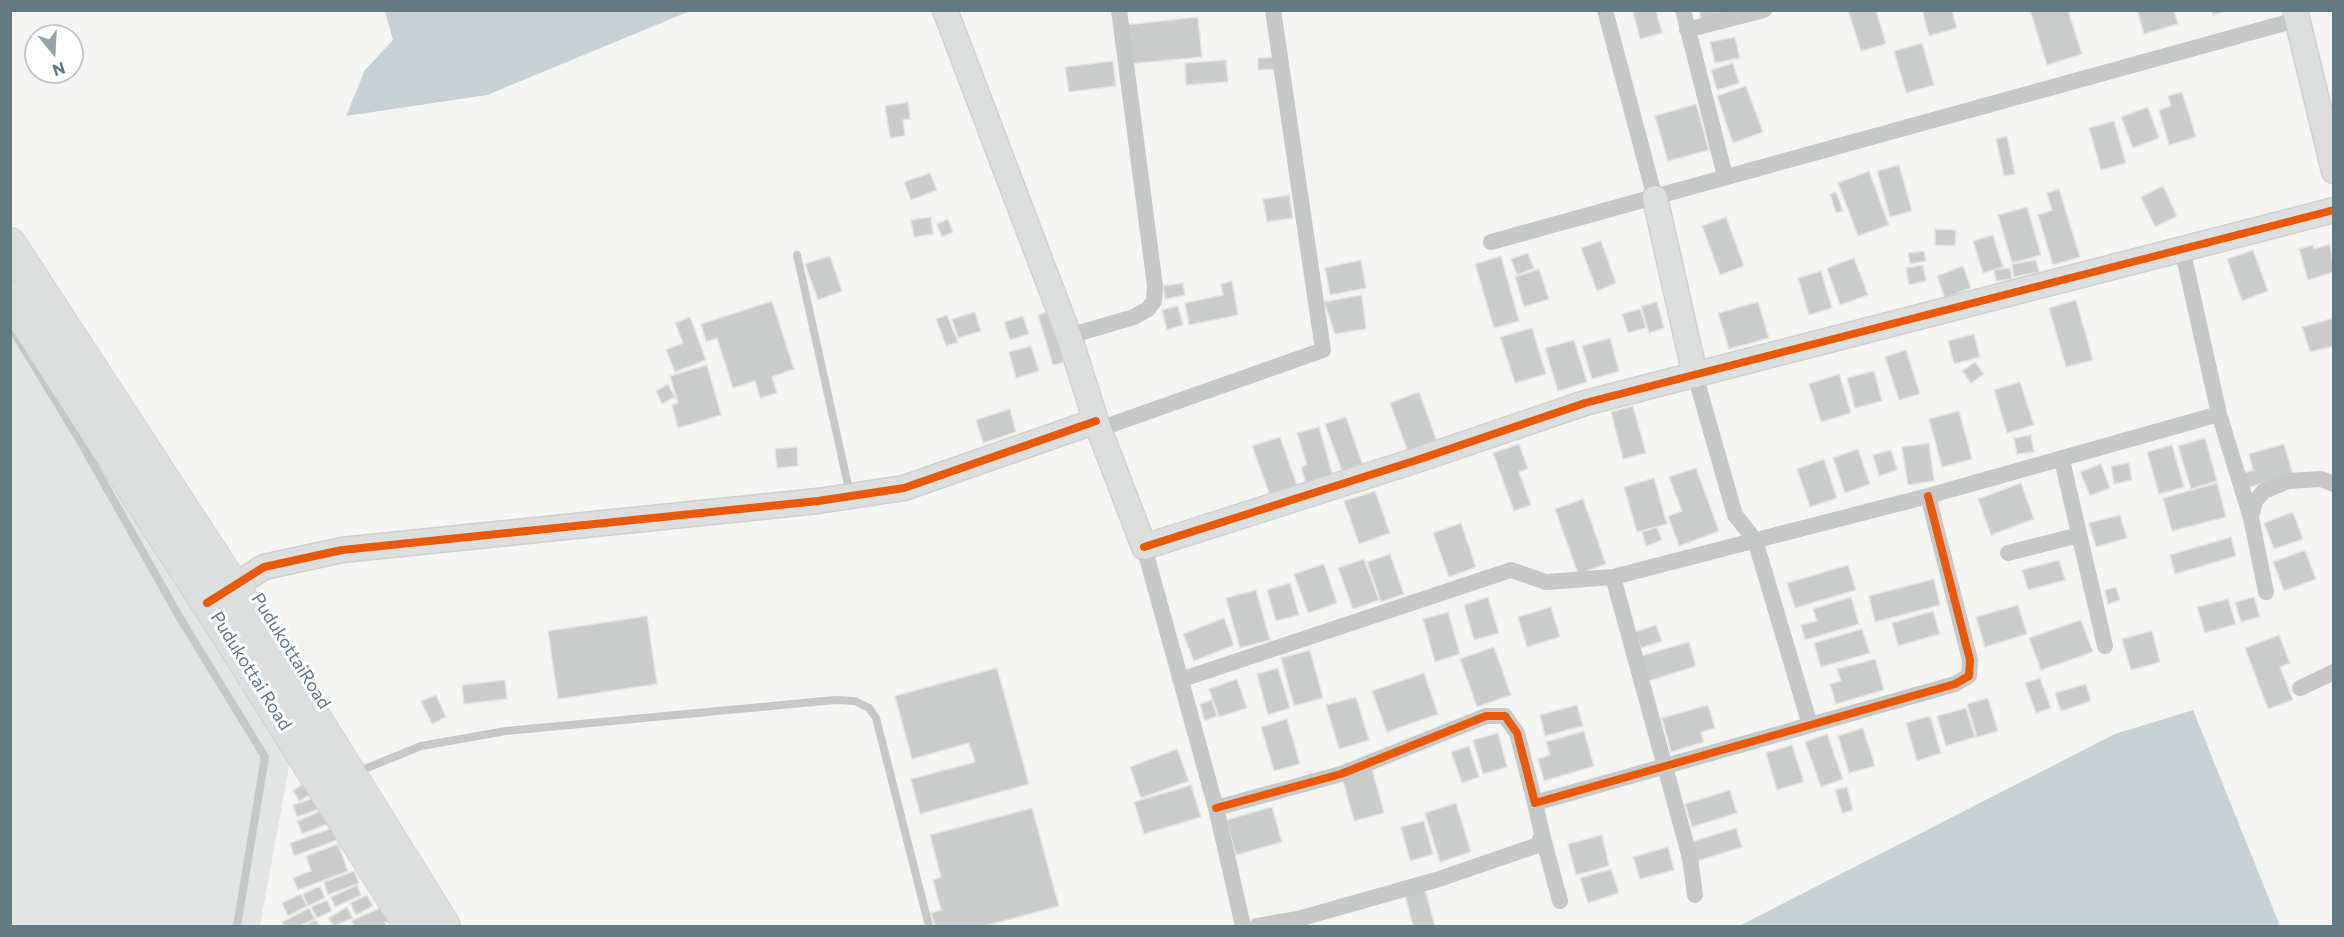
<!DOCTYPE html>
<html>
<head>
<meta charset="utf-8">
<style>
  body { margin:0 }
  #map { position:relative; width:2344px; height:937px; overflow:hidden; background:#f4f4f3; font-family:Commissioner,sans-serif }
  canvas { display:block }
  .frame { position:absolute; inset:0; border:12px solid #657982; pointer-events:none }
  .north { position:absolute; left:24px; top:24px; width:60px; height:60px; box-sizing:border-box; background:#fff; border:2px solid #c1c9cd; border-radius:50%; rotate:162deg; font-size:16px; font-weight:700; line-height:24px; text-align:center; color:#657982 }
  .north::after { content:''; display:block; margin:auto; width:21px; height:27px; background:#97a4aa; clip-path:polygon(50% 0,100% 100%,50% 72%,0 100%) }
</style>
</head>
<body>
<div id="map">
<canvas width="2344" height="937"></canvas>
<div class="frame"></div>
<div class="north">N</div>
</div>
<script>
const c = document.querySelector('canvas').getContext('2d');
c.lineJoin = 'round';
function fillPath(path, color) { c.fillStyle = color; c.fill(path, 'evenodd'); }
const shape = rows => new Path2D(rows.map(r => 'M' + r).join(''));
function strokePath(path, color, width, dash) { c.strokeStyle = color; c.lineWidth = width; c.lineCap = dash ? 'butt' : 'round'; c.setLineDash(dash || []); c.stroke(path); }
function label(font, color, halo, rows, align = 'center') {
  c.font = font + ' Commissioner,sans-serif'; c.lineWidth = 6; c.setLineDash([]); c.textBaseline = 'middle'; c.strokeStyle = halo; c.fillStyle = color; for (const [text, x, y, turn = 0] of rows) {
    c.save(); c.translate(x, y); c.rotate((+turn || 0) * Math.PI / 180); c.textAlign = isNaN(turn) ? turn : align; if (halo) c.strokeText(text, 0, 0); c.fillText(text, 0, 0); c.restore();
  }
}
fillPath(shape([
  [10,315,291,756,260,926,11,926]
]), '#e3e5e4');
fillPath(shape([
  [385,11,385,10,690,11,487,95,346,116,365,70,393,40],
  [2193,710,2280,926,1739,926,2115,734]
]), '#c6d2d3');
const building = shape([
  [1639,10,1656,10,1662,33,1640,39,1633,12,1639,10],
  [1699,10,1724,10,1724,13,1701,20,1699,10],
  [1848,10,1876,10,1886,44,1861,51,1848,10],
  [1922,10,1952,10,1957,28,1929,36,1922,10],
  [2030,10,2068,10,2082,54,2047,65,2030,10],
  [2137,10,2174,10,2178,24,2144,34,2137,10],
  [2211,10,2230,10,2213,15,2211,10],
  [1198,17,1202,57,1129,64,1125,25,1198,17],
  [1735,37,1740,58,1715,63,1710,42,1735,37],
  [1922,43,1934,85,1906,93,1894,51,1922,43],
  [1279,57,1280,69,1258,70,1258,58,1279,57],
  [1226,60,1228,82,1186,85,1185,63,1226,60],
  [1113,61,1116,86,1069,92,1065,67,1113,61],
  [1733,63,1739,83,1717,90,1711,70,1733,63],
  [1746,86,1763,132,1733,143,1717,96,1746,86],
  [2182,92,2196,137,2169,145,2159,110,2171,106,2168,96,2182,92],
  [908,102,910,119,903,120,905,136,890,138,885,106,908,102],
  [1696,104,1709,150,1668,161,1655,116,1696,104],
  [2148,107,2159,138,2133,148,2121,117,2148,107],
  [2114,121,2126,163,2101,170,2089,128,2114,121],
  [2007,136,2015,174,2004,176,1996,139,2007,136],
  [1899,165,1912,211,1890,217,1877,171,1899,165],
  [1869,171,1889,225,1858,236,1838,183,1869,171],
  [930,173,937,190,911,200,904,182,930,173],
  [2163,186,2177,216,2155,227,2141,197,2163,186],
  [2059,189,2080,257,2053,265,2038,215,2052,210,2047,193,2059,189],
  [1836,192,1843,211,1836,213,1830,194,1836,192],
  [1289,195,1293,218,1267,222,1263,199,1289,195],
  [2027,207,2041,255,2012,263,1998,215,2027,207],
  [931,217,933,234,914,237,911,220,931,217],
  [1726,217,1744,266,1720,275,1702,226,1726,217],
  [948,219,953,232,942,237,937,224,948,219],
  [1935,229,1956,230,1955,246,1935,245,1935,229],
  [1993,235,2003,267,1983,273,1973,241,1993,235],
  [1601,241,1616,283,1597,291,1581,248,1601,241],
  [2330,244,2334,272,2308,280,2299,249,2313,245,2314,249,2330,244],
  [2253,250,2268,291,2242,301,2227,259,2253,250],
  [1924,251,1926,261,1910,264,1908,253,1924,251],
  [1528,253,1534,268,1517,275,1511,259,1528,253],
  [830,256,842,291,818,300,805,264,830,256],
  [1501,256,1519,321,1494,328,1475,264,1501,256],
  [1854,258,1868,295,1840,305,1827,268,1854,258],
  [1361,260,1366,288,1330,295,1325,268,1361,260],
  [2036,260,2039,272,2014,277,2012,264,2036,260],
  [1923,265,1926,281,1909,285,1906,268,1923,265],
  [1963,266,1971,288,1945,298,1937,276,1963,266],
  [2010,268,2012,279,1996,281,1994,270,2010,268],
  [1539,269,1549,299,1524,307,1515,277,1539,269],
  [1821,271,1832,308,1809,315,1798,278,1821,271],
  [1232,281,1238,315,1189,325,1185,303,1223,295,1221,284,1232,281],
  [1183,283,1185,295,1165,299,1163,286,1183,283],
  [1362,295,1366,329,1335,334,1324,302,1362,295],
  [2076,300,2093,360,2066,367,2049,308,2076,300],
  [772,301,794,369,772,377,777,393,760,398,755,381,733,388,717,338,706,342,701,324,772,301],
  [1657,302,1664,328,1649,333,1641,306,1657,302],
  [1758,302,1769,338,1729,349,1718,313,1758,302],
  [1178,306,1183,325,1167,330,1162,310,1178,306],
  [1640,309,1646,328,1628,333,1622,314,1640,309],
  [1050,311,1066,362,1053,365,1038,315,1050,311],
  [975,312,981,331,958,338,952,319,975,312],
  [947,315,958,342,946,346,936,319,947,315],
  [1023,316,1029,334,1010,340,1004,322,1023,316],
  [690,317,706,360,675,372,666,350,683,343,675,323,690,317],
  [2334,318,2334,346,2310,352,2302,327,2334,318],
  [1532,328,1546,374,1515,383,1500,337,1532,328],
  [1974,334,1980,357,1954,364,1948,341,1974,334],
  [1610,338,1619,371,1592,379,1582,346,1610,338],
  [1574,340,1587,382,1558,391,1545,348,1574,340],
  [1031,346,1039,371,1016,378,1009,352,1031,346],
  [1906,350,1920,394,1899,400,1885,357,1906,350],
  [1975,362,1984,374,1971,383,1962,371,1975,362],
  [707,365,721,415,678,428,672,405,678,403,670,376,707,365],
  [1874,371,1882,401,1855,408,1847,378,1874,371],
  [1839,374,1851,413,1821,422,1809,384,1839,374],
  [2020,382,2034,425,2007,433,1994,390,2020,382],
  [668,384,675,397,662,404,656,391,668,384],
  [1419,392,1438,444,1409,455,1390,403,1419,392],
  [1633,406,1646,453,1623,459,1611,412,1633,406],
  [1010,409,1016,432,983,443,976,420,1010,409],
  [1959,411,1972,459,1942,467,1929,419,1959,411],
  [1346,417,1364,468,1344,476,1325,424,1346,417],
  [1319,427,1333,476,1306,484,1301,467,1307,465,1297,433,1319,427],
  [2031,435,2034,452,2017,454,2014,438,2031,435],
  [1280,437,1299,491,1272,501,1252,446,1280,437],
  [2205,438,2217,481,2191,489,2178,446,2205,438],
  [1929,443,1934,481,1908,485,1902,447,1929,443],
  [1519,444,1528,469,1519,472,1531,505,1514,511,1493,453,1519,444],
  [2284,444,2293,474,2247,488,2243,473,2253,470,2249,454,2284,444],
  [2172,445,2184,487,2159,494,2147,452,2172,445],
  [797,447,798,466,777,468,775,449,797,447],
  [1858,449,1870,484,1845,493,1833,458,1858,449],
  [1891,450,1897,470,1879,476,1873,455,1891,450],
  [1824,459,1837,498,1810,507,1797,469,1824,459],
  [2129,463,2132,480,2114,484,2111,466,2129,463],
  [2101,464,2110,488,2090,496,2080,472,2101,464],
  [1696,468,1719,531,1679,546,1668,516,1682,511,1669,477,1696,468],
  [1654,478,1667,524,1637,532,1624,487,1654,478],
  [2021,483,2034,519,1991,535,1978,499,2021,483],
  [2217,483,2226,517,2172,531,2163,498,2217,483],
  [1375,491,1390,533,1359,544,1344,501,1375,491],
  [1583,499,1606,564,1578,574,1555,509,1583,499],
  [2293,512,2303,539,2274,549,2264,523,2293,512],
  [2120,515,2127,538,2096,547,2089,523,2120,515],
  [1461,523,1476,567,1449,577,1433,533,1461,523],
  [1657,527,1662,540,1646,546,1642,532,1657,527],
  [2231,537,2236,556,2175,574,2170,555,2231,537],
  [2305,550,2316,579,2284,591,2273,562,2305,550],
  [1390,554,1404,594,1381,602,1367,562,1390,554],
  [1364,559,1379,600,1353,609,1338,568,1364,559],
  [2059,560,2065,580,2028,590,2022,570,2059,560],
  [1324,564,1337,603,1308,613,1294,574,1324,564],
  [1848,565,1856,590,1795,608,1787,583,1848,565],
  [1934,579,1940,605,1875,622,1869,596,1934,579],
  [1290,583,1299,615,1276,621,1267,590,1290,583],
  [2116,587,2120,600,2108,604,2105,590,2116,587],
  [1256,590,1270,640,1240,648,1226,598,1256,590],
  [1488,597,1499,633,1474,640,1464,605,1488,597],
  [1851,597,1859,624,1805,640,1801,625,1817,621,1813,609,1851,597],
  [2254,597,2260,617,2241,622,2235,602,2254,597],
  [2228,599,2236,624,2205,633,2197,607,2228,599],
  [2018,605,2027,634,1985,647,1976,617,2018,605],
  [1551,607,1560,637,1527,647,1518,617,1551,607],
  [1933,611,1940,634,1898,646,1892,623,1933,611],
  [1448,612,1460,654,1435,662,1423,619,1448,612],
  [647,616,657,684,558,699,548,631,647,616],
  [1224,618,1234,645,1194,661,1183,634,1224,618],
  [2081,620,2093,652,2041,670,2029,638,2081,620],
  [1656,625,1662,641,1641,648,1635,632,1656,625],
  [1862,629,1870,653,1821,667,1814,643,1862,629],
  [2152,631,2160,662,2131,670,2122,639,2152,631],
  [2279,635,2290,663,2280,667,2293,700,2268,709,2245,648,2279,635],
  [1689,642,1696,666,1649,681,1641,656,1689,642],
  [1494,647,1511,695,1477,707,1460,659,1494,647],
  [1310,650,1323,698,1294,706,1281,658,1310,650],
  [1875,659,1884,690,1836,704,1830,684,1841,681,1837,669,1875,659],
  [997,668,1029,784,920,814,911,779,975,762,969,743,912,759,895,696,997,668],
  [1278,668,1290,708,1268,715,1257,674,1278,668],
  [1424,673,1438,714,1387,732,1372,691,1424,673],
  [2040,678,2051,708,2036,713,2025,683,2040,678],
  [1237,679,1247,708,1219,717,1209,689,1237,679],
  [505,680,507,699,464,704,462,685,505,680],
  [2086,684,2091,701,2061,711,2055,693,2086,684],
  [436,695,446,717,432,724,421,701,436,695],
  [1356,697,1369,740,1339,749,1326,705,1356,697],
  [1988,698,1998,731,1977,737,1967,704,1988,698],
  [1212,700,1217,716,1205,721,1200,704,1212,700],
  [1577,705,1583,726,1545,736,1540,715,1577,705],
  [1708,705,1715,728,1701,732,1704,742,1671,752,1662,718,1708,705],
  [1966,708,1975,737,1946,746,1937,716,1966,708],
  [1930,716,1941,753,1917,761,1906,723,1930,716],
  [1287,719,1300,764,1274,771,1261,727,1287,719],
  [1863,728,1875,766,1849,773,1838,736,1863,728],
  [1584,731,1594,766,1544,781,1538,759,1550,755,1546,742,1584,731],
  [1498,733,1507,767,1483,774,1473,740,1498,733],
  [1827,734,1843,779,1821,787,1805,742,1827,734],
  [1792,745,1804,782,1777,790,1766,753,1792,745],
  [1469,746,1479,777,1462,783,1451,752,1469,746],
  [1177,749,1189,781,1141,798,1130,767,1177,749],
  [1372,769,1384,813,1354,821,1342,777,1372,769],
  [312,779,318,790,299,801,293,790,312,779],
  [1191,785,1201,817,1144,834,1134,802,1191,785],
  [1847,787,1853,810,1842,813,1835,790,1847,787],
  [1730,790,1737,813,1692,827,1685,804,1730,790],
  [320,796,324,807,297,817,293,805,320,796],
  [1456,803,1471,852,1440,862,1425,813,1456,803],
  [1272,807,1282,842,1236,855,1226,820,1272,807],
  [1032,808,1059,906,985,926,935,926,931,913,941,910,933,880,941,877,930,835,1032,808],
  [324,810,330,823,302,834,297,821,324,810],
  [1424,821,1433,854,1410,861,1401,827,1424,821],
  [341,825,345,837,294,856,290,843,341,825],
  [1736,828,1742,847,1694,862,1688,843,1736,828],
  [1602,835,1609,866,1576,875,1568,844,1602,835],
  [338,844,348,871,298,890,293,878,311,871,306,856,338,844],
  [1668,847,1674,870,1640,879,1633,857,1668,847],
  [1611,869,1619,893,1588,903,1580,878,1611,869],
  [354,871,359,883,328,895,324,882,354,871],
  [357,885,361,895,335,907,331,897,357,885],
  [320,886,325,898,308,906,303,894,320,886],
  [1424,886,1435,926,1413,926,1404,891,1424,886],
  [301,894,307,906,288,916,282,903,301,894],
  [367,895,373,906,356,915,350,903,367,895],
  [327,900,332,911,317,918,311,907,327,900],
  [347,907,353,918,334,926,328,918,347,907],
  [382,907,388,921,385,922,387,926,354,926,351,921,382,907],
  [309,908,315,919,300,926,284,926,282,922,309,908],
  [316,920,320,926,304,926,316,920]
]);
fillPath(building, '#cbcdcd');
strokePath(building, '#e4e4e2', 1.5);
const secondary = shape([
  [945,10,1069,336,1096,421,1144,547,1417,460,1585,403,2334,210],
  [2295,10,2334,171],
  [1655,198,1695,375],
  [220,595,264,567,342,550,818,501,904,488,1096,421]
]);
const highway = shape([
  [10,244,233,586,444,926],
  [10,297,228,635,410,926]
]);
strokePath(secondary, '#d0d1d1', 27);
strokePath(highway, '#d0d1d1', 34);
strokePath(shape([
  [797,255,850,494],
  [15,334,79,439,180,618,265,757,237,926],
  [357,772,421,746,506,731,835,700,855,701,869,708,876,718,929,926]
]), '#c7c9c8', 8);
strokePath(shape([
  [1605,10,1655,198],
  [1683,10,1724,172],
  [1687,30,1764,10],
  [1491,242,2296,20],
  [2182,248,2219,414,2251,518,2266,592],
  [1069,336,1134,317,1148,309,1154,301,1155,286,1119,10],
  [1695,375,1735,515,1755,540,1810,725],
  [1099,429,1323,350,1273,10],
  [2062,460,2105,646],
  [2251,517,2255,501,2264,491,2288,481,2321,479,2334,484],
  [1144,547,1216,808,1243,926],
  [2008,553,2079,535],
  [1180,680,1511,570,1546,582,1613,577],
  [2300,688,2334,672],
  [1216,808,1341,774,1486,716,1505,716,1517,733,1535,803,1955,684,1969,676,1970,660,1928,496],
  [1542,834,1560,901],
  [1695,895,1690,858,1613,577,1928,496,2219,414],
  [1257,926,1298,919,1436,880,1538,845,1542,834,1535,803]
]), '#c7c9c8', 16);
strokePath(secondary, '#dddede', 24);
strokePath(highway, '#dddede', 32);
strokePath(shape([
  [1144,547,1417,460,1585,403,2334,210],
  [207,603,264,567,342,550,818,501,904,488,1096,421],
  [1216,808,1341,774,1486,716,1505,716,1517,733,1535,803,1955,684,1969,676,1970,660,1928,496]
]), '#e8590c', 8);
label('18px', '#657982', '#fff', [
  ["PudukottaiRoad",291,651,58],
  ["Pudukottai Road",251,671,58]
]);
</script>
</body>
</html>
